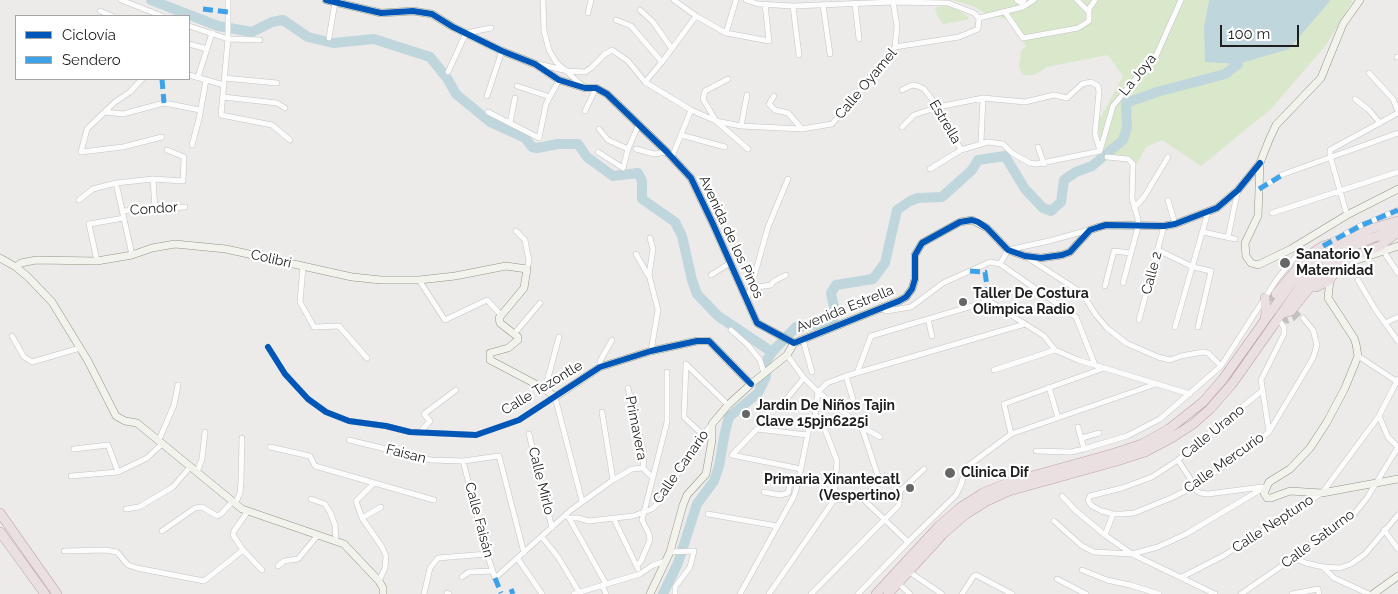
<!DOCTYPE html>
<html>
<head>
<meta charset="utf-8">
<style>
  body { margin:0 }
  #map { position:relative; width:1398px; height:594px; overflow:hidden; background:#edebe9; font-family:Raleway,sans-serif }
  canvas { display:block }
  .legend { position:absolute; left:15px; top:15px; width:175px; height:65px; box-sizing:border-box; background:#fff; border:1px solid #a5a5a5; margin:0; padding:6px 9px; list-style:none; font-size:15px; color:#1f1f1f }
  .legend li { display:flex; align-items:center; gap:10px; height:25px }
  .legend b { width:25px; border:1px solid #a5a5a5 }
  .scale { position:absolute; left:1220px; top:25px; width:79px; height:22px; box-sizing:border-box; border:2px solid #1f1f1f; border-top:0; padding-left:6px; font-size:15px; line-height:18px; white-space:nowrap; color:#1f1f1f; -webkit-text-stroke:4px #fff; paint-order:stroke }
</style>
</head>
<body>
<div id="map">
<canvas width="1398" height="594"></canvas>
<ul class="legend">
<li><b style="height:6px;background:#0057b8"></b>Ciclovía</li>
<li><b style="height:6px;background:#3da2ea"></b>Sendero</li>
</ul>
<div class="scale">100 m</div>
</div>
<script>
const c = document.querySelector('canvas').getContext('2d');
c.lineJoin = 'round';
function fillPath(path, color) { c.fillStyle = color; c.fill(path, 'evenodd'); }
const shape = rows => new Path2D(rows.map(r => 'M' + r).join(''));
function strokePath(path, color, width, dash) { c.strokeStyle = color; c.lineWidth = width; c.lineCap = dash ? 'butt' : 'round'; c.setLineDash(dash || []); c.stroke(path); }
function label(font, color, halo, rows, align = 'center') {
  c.font = font + ' Raleway,sans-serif'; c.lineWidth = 4.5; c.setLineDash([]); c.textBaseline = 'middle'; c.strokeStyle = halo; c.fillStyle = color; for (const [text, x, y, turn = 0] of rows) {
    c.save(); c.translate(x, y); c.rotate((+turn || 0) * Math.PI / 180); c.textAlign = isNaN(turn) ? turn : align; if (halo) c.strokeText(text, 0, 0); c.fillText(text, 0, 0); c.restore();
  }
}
fillPath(shape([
  [953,0,1209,0,1204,27,1289,49,1331,0,1353,0,1326,45,1271,109,1201,166,1162,140,1146,147,1136,165,1128,157,1111,159,1100,148,1098,122,1123,76,1108,55,1047,67,1034,75,1023,75,1019,67,1021,51,1026,46,1008,19,987,15,975,7],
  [943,5,959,10,969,18,967,20,943,24,937,15,935,8]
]), '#d9e7cb');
fillPath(shape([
  [1209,0,1331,0,1289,49,1238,64,1205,62,1204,27]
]), '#bfd6dd');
strokePath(shape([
  [151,0,218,26,252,32,272,22,283,20,308,37,333,43,374,39,430,57,447,78,456,94,490,122,525,138,532,147,537,148,558,144,578,144,587,157,613,176,638,173,642,181,642,199,675,222,682,236,692,280,697,294,718,316,772,352],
  [663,594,678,563,697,504,714,481,719,466,725,432,729,417,758,393,766,377,767,360,772,352,796,327,820,324,833,321,835,312,831,293,836,285,873,279,885,263,897,210,910,201,918,198,942,197,972,170,978,160,1005,156,1025,189,1043,208,1051,211,1061,202,1064,180,1076,172,1092,166,1123,140,1127,128,1126,103,1157,92,1225,74,1238,64]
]), '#bfd6dd', 10);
strokePath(shape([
  [1276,294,1271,303,1272,310,1277,315,1287,319,1292,317,1298,311]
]), '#c4c2c1', 9, [9, 4.5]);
const street = shape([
  [121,0,162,16],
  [228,0,228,39,221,115,272,125,290,140],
  [543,0,544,31,549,50,556,62,585,88],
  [674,0,696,16,726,33,769,41,765,4],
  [746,0,758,4,793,6,893,2,948,3,974,13,979,18],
  [1017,0,1022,3,1024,0],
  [1077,0,1089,12],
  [893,2,897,26,895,47],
  [855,4,859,39],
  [823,5,830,54],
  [793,6,799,55],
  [640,10,653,22,672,49],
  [100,11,112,16],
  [1005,12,1023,38,1078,28,1089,21,1089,9,1095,0],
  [588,13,591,0],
  [979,18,1023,7,1034,0],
  [616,20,631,26,662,62],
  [189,26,228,39,260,40],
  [726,33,736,0],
  [329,38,335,2],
  [189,44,207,49],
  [1397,57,1398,57],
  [538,64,568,71,585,72,591,68,605,54,612,50,628,61,645,82,691,110,716,121,741,126,802,129,832,124,895,47,959,37,978,29,979,18],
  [448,72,466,33,491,28],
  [1369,73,1393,99,1398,111],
  [189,75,224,85],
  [198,77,212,33],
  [224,78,277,83],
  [142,79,130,92,115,102,87,129,81,152,123,147,162,137],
  [728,79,705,91,703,99,716,121,748,149],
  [645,82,662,62,696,16],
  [517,86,550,97],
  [902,90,912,85,918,86,924,89,938,107,961,150],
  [487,96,502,51],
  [774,96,769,104,775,110,788,113,802,129],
  [223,97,277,103,285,108],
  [1355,99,1369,110,1380,123],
  [585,111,596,88],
  [105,112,123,114,164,103,200,110],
  [488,112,539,138,546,104,559,80],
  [510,123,515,98],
  [741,126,747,95],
  [902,127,914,115,938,107,983,98,1025,102,1054,95,1067,98,1082,84,1091,82,1098,86,1099,92,1095,134,1100,151],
  [599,129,608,140,628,149],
  [681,135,725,147],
  [981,142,983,98],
  [192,145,199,119,206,80],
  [1038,147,1044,164],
  [636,149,654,154,667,152],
  [1100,151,1113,106,1141,72,1156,56,1181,0],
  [598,152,623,168,628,149,639,124],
  [672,157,691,110],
  [1107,157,1128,159,1133,164,1132,198,1138,219,1138,227,1123,283],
  [930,169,961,150,988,142,1003,144,1012,153,1030,163,1037,164,1100,151],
  [153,179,155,209],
  [116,183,132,255],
  [1259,189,1284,174,1398,133],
  [79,200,93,189,116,183,153,179,183,181,184,157,167,150],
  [1168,200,1175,224],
  [1134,208,1144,197,1168,157],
  [123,211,185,207],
  [1272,213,1398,172],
  [1347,215,1330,156,1330,150,1398,113],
  [516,231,525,240,529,261,527,269],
  [1203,232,1235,239],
  [1228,237,1238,190],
  [650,238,653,249,649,275,658,310,651,351],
  [1332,241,1360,226,1398,210],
  [1158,250,1193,267,1211,271,1198,327],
  [636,254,648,275],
  [1386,255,1398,273],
  [1028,258,1082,293,1096,315,1107,328,1126,343,1158,357,1170,360,1181,356,1203,352,1208,353,1221,366],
  [97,261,89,224,124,218],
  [1000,264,1008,250,1049,241,1089,230],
  [303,267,300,302,314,327,339,326,367,358],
  [711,275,730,263],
  [419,280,445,320,487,300,501,315],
  [1358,280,1375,309,1398,341],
  [1105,286,1114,251,1130,253],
  [751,288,771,285,774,281,786,275],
  [746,300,751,288,768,227,788,179],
  [882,308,886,311,911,307,943,283,990,262,1000,264,1076,317,1095,365],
  [928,319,932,336],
  [1139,320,1164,226],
  [1385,323,1398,317],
  [1175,327,1208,212],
  [731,330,748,345,760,360,764,373],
  [514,334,540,303],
  [12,336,24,357,32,362,80,348],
  [803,340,812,372],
  [268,347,285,374,308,399,326,412,349,421,386,426,410,432,476,435,519,420,555,397,582,501],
  [787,355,804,378,818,392,862,427,880,437],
  [1358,356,1396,381],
  [686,364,684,417,703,435],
  [686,364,728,405],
  [600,367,600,361,612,340],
  [994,370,1055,350],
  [857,373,871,336,989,301,1044,336,1055,350,1078,360,1190,394],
  [846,376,854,403],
  [1049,387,1058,418],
  [628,388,644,453,643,468],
  [545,389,559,337],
  [1263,390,1190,449,1178,460,1152,477,1122,488,1090,496,1088,500,1089,502,1092,506,1102,511,1113,514,1122,514,1134,513,1171,498,1195,486,1240,455,1269,432,1313,358,1317,345,1313,330,1303,318],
  [783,403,804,378],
  [602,412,613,480],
  [815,416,818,392,827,383,846,376,1025,324],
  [815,416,821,419,837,461,834,500],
  [1078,427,1084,449],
  [862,428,880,482],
  [420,432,430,421,424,414,456,390],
  [1269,432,1261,380,1284,334,1284,327,1278,319],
  [529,434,552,528],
  [1011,434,1004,404,1104,368],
  [1082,438,1099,433],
  [159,440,174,405,178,385],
  [349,440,431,460,463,461,499,456,524,553],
  [270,447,310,456,315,466,434,500],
  [74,449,108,445,118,472],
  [1036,451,1071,452,1084,449,1127,436,1160,419,1221,366,1277,279,1297,255,1305,252,1312,252],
  [732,455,757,429,807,435],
  [732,455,801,469],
  [1178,460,1195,486],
  [463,461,487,554,495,578,571,510,613,480,632,469,643,468,653,478],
  [197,472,202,459,205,432],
  [71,476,118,472,147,458,163,443],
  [373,484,356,501,362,518,382,547,386,556,385,568,379,581],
  [1192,488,1200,493,1208,494,1262,487],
  [764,492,780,495,788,493,790,484,798,483],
  [1062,496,1075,510,1105,535,1132,554,1215,594],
  [862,498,908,542],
  [862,498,886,476],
  [311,499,325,504,330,512,335,525,336,541],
  [235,504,240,493,241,481,242,438],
  [126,509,139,507,173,487,190,467],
  [248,511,234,531,233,535,243,550,262,570],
  [708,514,777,526],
  [566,516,569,518,578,518,589,521,633,516,652,509,660,501,703,435,712,424],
  [362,518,381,507],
  [569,518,606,584],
  [614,519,638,569],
  [1054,521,1082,546,1094,552,1132,554,1158,547,1186,534,1265,487],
  [1384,530,1398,549],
  [162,531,195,508,202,507,217,516,221,514,232,502],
  [1105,535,1113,514],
  [542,537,558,557,579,592],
  [64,551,105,550,117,552,128,565,137,568,204,581,243,550],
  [670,552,694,551,690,567,675,587,675,594],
  [1293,558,1306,563,1323,567,1340,568,1351,564,1365,554,1398,515],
  [518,559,542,594],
  [278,566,284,561,298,559,318,535],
  [637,566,641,561,650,540,649,534,642,520,667,422,667,372],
  [1323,567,1334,578,1369,594],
  [1082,570,1107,580,1130,585,1159,594],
  [908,571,942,594],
  [462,577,469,572,493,571],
  [1182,577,1223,556,1322,493,1379,416,1398,379],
  [1057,579,1086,594],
  [898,583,910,594],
  [602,585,606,594],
  [447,593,449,594],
  [424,594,430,568,438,558,487,554],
  [574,594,640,574,653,565,666,561],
  [740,594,794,496,798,483,810,423,815,416],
  [769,594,834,500,862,498],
  [811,594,899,505,900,491,924,469],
  [858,594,908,542,956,495,961,485,965,471,968,466,1011,434,1156,384],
  [962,594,973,577,976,575,1012,594],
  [1241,594,1332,531,1354,514,1367,498,1398,447,1388,437,1379,416],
  [1292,594,1318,589,1319,594]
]);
const secondary = shape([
  [326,0,381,13,413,11,432,14,453,27,502,51,535,64,559,80,585,88,596,88,607,94,667,152,691,178,713,224,757,323,794,343],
  [1360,0,1343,24,1321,78,1276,125,1269,140,1260,163,1258,216,1245,243,1246,256,1251,263,1258,265,1291,249,1347,215,1398,189],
  [1398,246,1354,261,1338,270,1330,280,1328,298,1354,338,1356,344,1358,356,1345,388,1327,422,1310,448,1290,469,1269,482,1264,493,1267,498,1271,498,1290,491,1322,493,1398,479],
  [0,258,16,267,28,277,52,302,88,361,116,416,125,421,137,423,242,509,344,544,379,581,383,588,383,594],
  [16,267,21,263,36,260,97,261,132,255,152,248,175,244,226,249,352,277,381,280,419,280,455,276,506,266,527,269,524,288,499,318,500,323,518,337,518,340,508,348,490,353,490,360,545,389,555,397,600,367,651,351,697,341,709,341,751,384],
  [650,594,670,552,683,505,687,495,706,474,712,440,712,424,728,405,751,384,787,355,794,343,899,301,906,297,912,289,915,279,915,255,922,243,960,222,972,220,987,228,1008,250,1025,256,1041,258,1062,255,1070,252,1090,230,1099,227,1106,225,1164,226,1175,224,1217,208,1238,190,1260,163],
  [1373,594,1398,576]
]);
const highway = shape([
  [1316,287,1330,280],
  [1276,294,1303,262,1314,252,1323,246,1336,242],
  [1265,298,1266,313,1265,318],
  [1281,314,1291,311,1311,286,1330,269,1352,257,1380,246,1395,234],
  [0,513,57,594],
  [0,532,45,594],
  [876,594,939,526,961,507,983,493,1007,483,1115,453,1142,444,1169,429,1203,402,1223,379,1265,320,1289,287,1308,267,1331,249,1349,240,1370,229,1398,221],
  [888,594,944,533,966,514,987,501,1009,491,1117,461,1145,452,1173,437,1193,424,1210,409,1232,384,1296,293,1312,275,1336,257,1353,246,1372,238,1398,230]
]);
strokePath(street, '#c4c3c2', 6);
strokePath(secondary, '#939582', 8);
strokePath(highway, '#bfa2aa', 10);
strokePath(street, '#fcfcfc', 5);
strokePath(secondary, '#f2f3ec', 7);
strokePath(highway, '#eae0e1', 9);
strokePath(shape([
  [203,9,228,12],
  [162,79,164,103],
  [1259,189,1284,174],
  [1323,246,1360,226,1398,210],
  [970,271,985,272,989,301],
  [495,578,501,593],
  [511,589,513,594]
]), '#3da2ea', 5, [10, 5]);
strokePath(shape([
  [326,0,381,13,413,11,432,14,453,27,502,51,535,64,559,80,585,88,596,88,607,94,667,152,691,178,713,224,757,323,794,343,899,301,906,297,912,289,915,279,915,255,922,243,960,222,972,220,978,222,987,228,1008,250,1025,256,1041,258,1062,255,1070,252,1090,230,1099,227,1106,225,1164,226,1175,224,1217,208,1238,190,1260,163],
  [268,347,285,374,308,399,326,412,349,421,386,426,410,432,476,435,519,420,600,367,651,351,697,341,709,341,751,384]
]), '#0057b8', 6);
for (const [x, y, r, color] of [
  [1285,263,6,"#676666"],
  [963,302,5,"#676666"],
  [746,414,5,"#676666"],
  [950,473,6,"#676666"],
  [910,488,5,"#676666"]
]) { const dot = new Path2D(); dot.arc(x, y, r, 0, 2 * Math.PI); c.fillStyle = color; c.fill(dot); strokePath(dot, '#fff', 2); }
label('14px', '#1f1f1f', '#fff', [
  ["La Joya",1138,75,-51],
  ["Calle Oyamel",866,84,-50],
  ["Estrella",945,122,59],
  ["Condor",154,209,-4],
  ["Avenida de los Pinos",731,237,65],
  ["Colibri",271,259,13],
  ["Calle 2",1152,273,-75],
  ["Avenida Estrella",845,309,-22],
  ["Calle Tezontle",542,388,-31],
  ["Primavera",636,428,79],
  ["Calle Urano",1213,432,-39],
  ["Faisan",406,454,14],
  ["Calle Mercurio",1224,463,-35],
  ["Calle Canario",681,467,-55],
  ["Calle Mirlo",541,481,76],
  ["Calle Faisán",479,520,75],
  ["Calle Neptuno",1273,524,-33],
  ["Calle Saturno",1318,539,-37]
]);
label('bold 14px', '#1f1f1f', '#fff', [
  ["Sanatorio Y",1296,255],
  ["Maternidad",1296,271],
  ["Taller De Costura",973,294],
  ["Olimpica Radio",973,310],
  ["Jardin De Niños Tajin",756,406],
  ["Clave 15pjn6225i",756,422],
  ["Clinica Dif",961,473],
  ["Primaria Xinantecatl",900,480,"right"],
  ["(Vespertino)",900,496,"right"]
], 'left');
</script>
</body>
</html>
